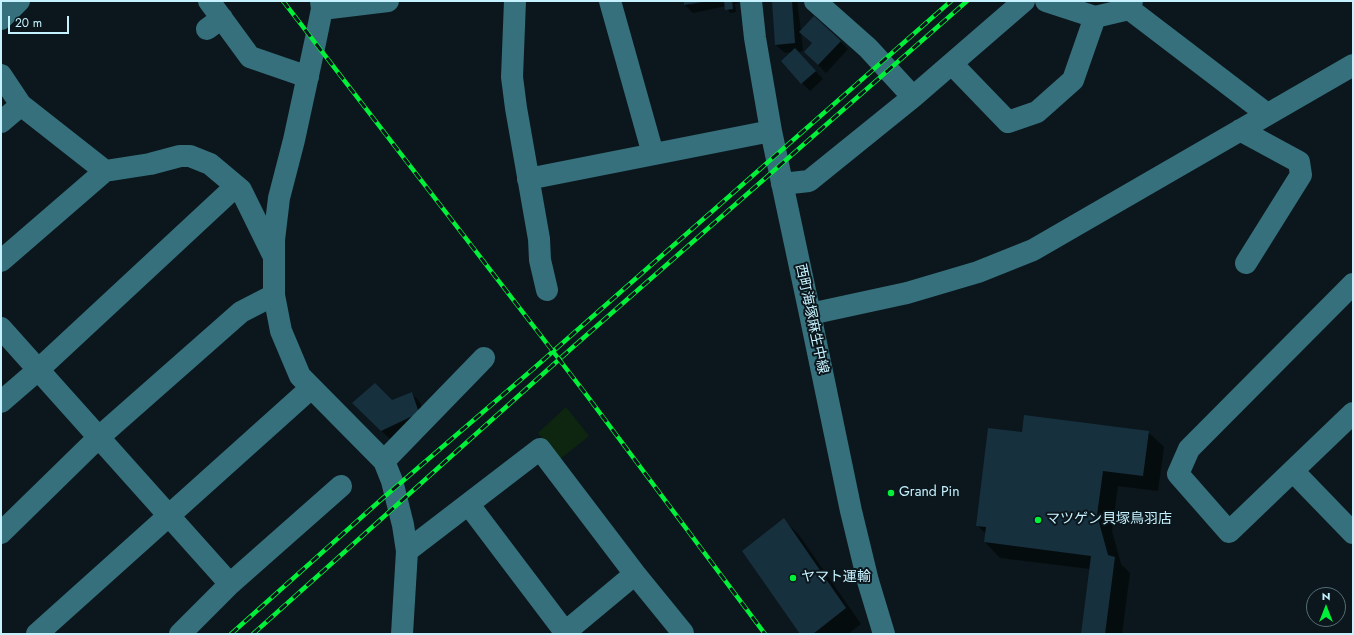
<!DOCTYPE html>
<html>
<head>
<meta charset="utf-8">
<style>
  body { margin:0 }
  #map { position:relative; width:1354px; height:635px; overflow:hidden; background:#0b171c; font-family:Jost,sans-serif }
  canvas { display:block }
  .frame { position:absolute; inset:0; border:2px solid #c6f1ff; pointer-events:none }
  .north { position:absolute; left:1306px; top:587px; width:40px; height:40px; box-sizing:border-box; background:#0b171c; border:1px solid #566e77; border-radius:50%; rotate:0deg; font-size:11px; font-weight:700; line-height:16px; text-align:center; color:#c6f1ff }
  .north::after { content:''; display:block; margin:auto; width:14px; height:18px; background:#00f139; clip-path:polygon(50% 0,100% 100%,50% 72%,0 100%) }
  .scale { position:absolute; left:8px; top:16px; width:61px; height:18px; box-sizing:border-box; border:2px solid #c6f1ff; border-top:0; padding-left:5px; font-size:12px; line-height:14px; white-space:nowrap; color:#c6f1ff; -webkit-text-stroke:3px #0b171c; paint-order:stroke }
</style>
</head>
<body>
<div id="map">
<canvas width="1354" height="635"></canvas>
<div class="frame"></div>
<div class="north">N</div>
<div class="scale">20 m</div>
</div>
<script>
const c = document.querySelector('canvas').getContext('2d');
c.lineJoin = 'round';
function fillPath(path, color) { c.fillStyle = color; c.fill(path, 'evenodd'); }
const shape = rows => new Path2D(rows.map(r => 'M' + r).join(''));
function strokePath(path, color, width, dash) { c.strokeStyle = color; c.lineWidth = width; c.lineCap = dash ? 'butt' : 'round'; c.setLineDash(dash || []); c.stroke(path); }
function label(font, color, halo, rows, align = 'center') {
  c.font = font + ' Jost,"Noto Sans JP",sans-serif'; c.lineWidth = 4; c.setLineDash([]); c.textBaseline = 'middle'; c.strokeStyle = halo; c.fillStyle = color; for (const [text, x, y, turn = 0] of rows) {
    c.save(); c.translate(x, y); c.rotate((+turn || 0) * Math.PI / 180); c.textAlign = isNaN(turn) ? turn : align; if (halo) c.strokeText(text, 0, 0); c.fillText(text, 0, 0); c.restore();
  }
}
fillPath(shape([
  [566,407,589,436,560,459,538,433]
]), '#0e2610');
fillPath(shape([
  [685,1,699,1,690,3,690,5,709,1,738,1,738,3,735,4,736,12,730,13,726,6,693,13,685,5],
  [773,1,797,1,801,31,840,41,848,49,826,73,813,60,813,44,801,32,803,51,798,52,823,79,810,91,802,83,793,52,785,53,776,45],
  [412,394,420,402,426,421,390,439,353,403,391,401],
  [1148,432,1164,447,1158,491,1118,486,1112,531,1121,564,1130,573,1122,634,1082,634,1090,569,1000,558,985,542,986,534,977,525,1022,433],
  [784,520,799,535,861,624,848,634,801,634]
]), '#0007');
fillPath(shape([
  [684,1,701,1,701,2,684,5],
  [724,1,732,1,733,9,725,10],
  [772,1,792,1,795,43,775,45],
  [814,16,841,41,818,65,804,52,812,43,799,32],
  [795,48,816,71,801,84,781,61],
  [375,383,392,400,412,392,419,413,381,431,352,403],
  [1024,415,1149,431,1143,476,1103,471,1097,515,1108,555,1115,557,1105,634,1081,634,1091,556,984,542,986,527,976,526,988,428,1022,432],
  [784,518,846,608,813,634,800,634,742,551]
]), '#17303e');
strokePath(shape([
  [209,1,250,57,308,77],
  [321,1,322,9,315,43,294,140,279,198,274,240,274,295,281,331,300,376,384,461,392,481,403,525,407,551,402,634],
  [515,1,512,77,516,108,539,239,540,260,547,290],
  [610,1,653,154],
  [751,1,755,38,771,131,810,314,851,511,868,581,884,634],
  [815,1,868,48,913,97],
  [1046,1,1095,17,1129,9],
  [1132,1,1128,8,1267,114],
  [322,9,388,1],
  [1,19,19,1],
  [207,29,222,18],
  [952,64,1008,122,1037,112,1073,80,1095,17],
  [1,75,21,105,105,171,150,164,180,156,190,156,210,164,241,190,272,253],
  [1,122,21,105],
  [1240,130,1299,162,1301,175,1246,263],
  [528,179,771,131],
  [782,184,809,181,913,97,1024,1],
  [1,261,105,171],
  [1353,284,1189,449,1178,474,1229,532,1353,413],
  [810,314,907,293,978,272,1033,250,1353,65],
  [1,328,230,584],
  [1,402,38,370,236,186],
  [384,461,484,358],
  [1293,471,1353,533],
  [469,505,565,632],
  [1,533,98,438,241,312,274,295],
  [407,551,540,449,635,574,683,633],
  [37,634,311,388],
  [180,634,230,584,341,486],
  [563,634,635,574]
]), '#35707c', 22);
const rail = shape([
  [283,1,585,393,765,634],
  [231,634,383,498,533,369,951,1],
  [253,634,573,347,967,1]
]);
strokePath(rail, '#00f139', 4.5);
strokePath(rail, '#0b171c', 3, [9]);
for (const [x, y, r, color] of [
  [891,493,4,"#00f139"],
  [1038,520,4,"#00f139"],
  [793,578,4,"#00f139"]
]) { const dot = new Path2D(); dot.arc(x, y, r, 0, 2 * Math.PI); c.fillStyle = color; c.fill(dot); strokePath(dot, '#0b171c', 1.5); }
label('14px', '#c6f1ff', '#0b171c', [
  ["西町海塚麻生中線",811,319,78]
]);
label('14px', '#c6f1ff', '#0b171c', [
  ["Grand Pin",899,493],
  ["マツゲン貝塚鳥羽店",1046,520],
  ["ヤマト運輸",801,578]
], 'left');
</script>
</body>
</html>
